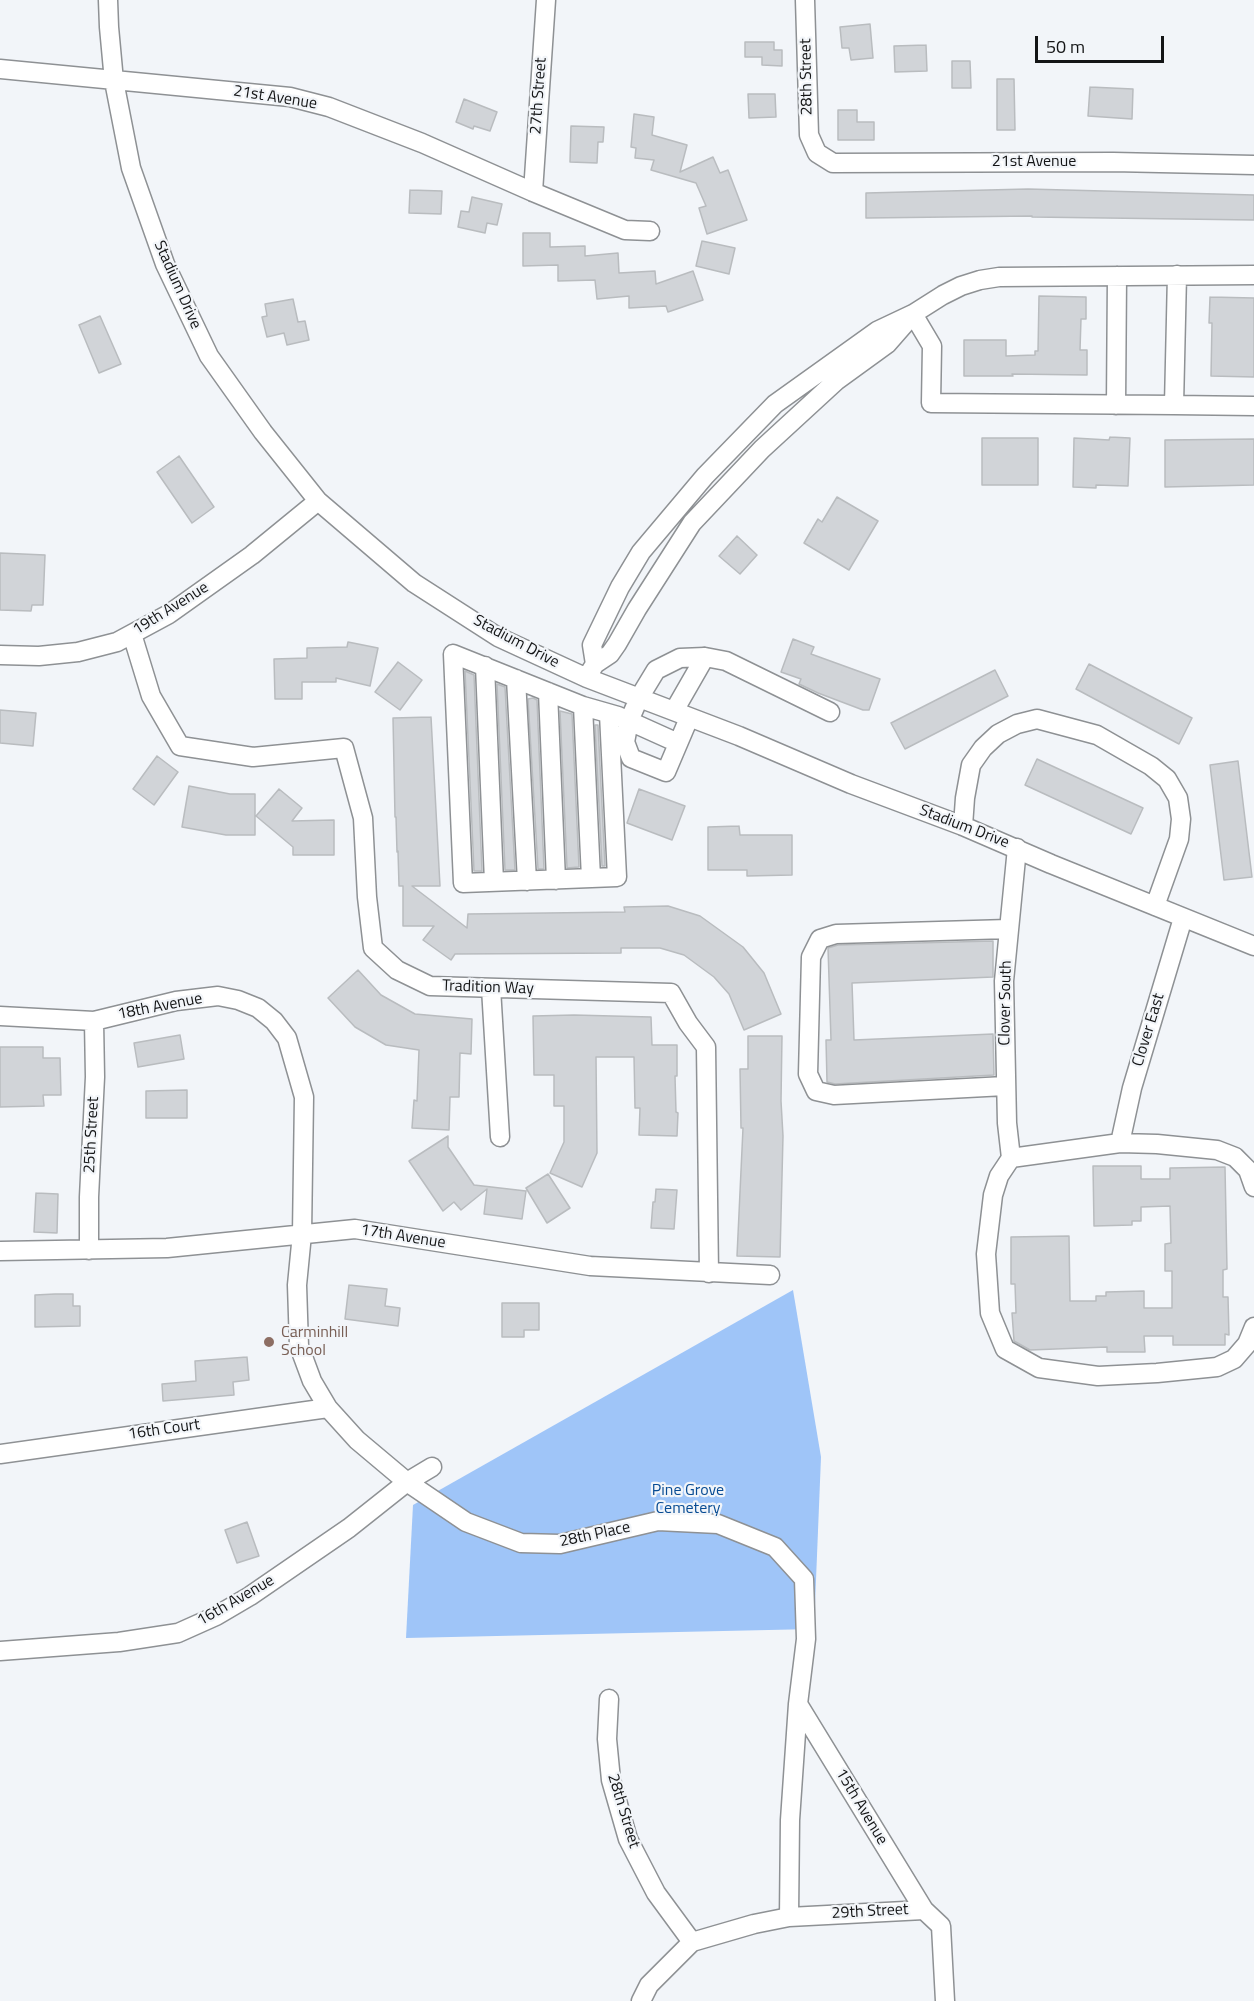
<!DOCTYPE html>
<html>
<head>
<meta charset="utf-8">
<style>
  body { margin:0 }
  #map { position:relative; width:1254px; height:2001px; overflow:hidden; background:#f2f5f9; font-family:"Titillium Web",sans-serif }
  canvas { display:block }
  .scale { position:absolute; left:1035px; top:36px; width:129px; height:27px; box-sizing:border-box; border:3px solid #141516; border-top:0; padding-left:8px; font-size:18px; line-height:21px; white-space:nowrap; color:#141516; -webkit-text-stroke:4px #f2f5f9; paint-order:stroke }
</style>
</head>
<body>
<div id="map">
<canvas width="1254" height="2001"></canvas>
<div class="scale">50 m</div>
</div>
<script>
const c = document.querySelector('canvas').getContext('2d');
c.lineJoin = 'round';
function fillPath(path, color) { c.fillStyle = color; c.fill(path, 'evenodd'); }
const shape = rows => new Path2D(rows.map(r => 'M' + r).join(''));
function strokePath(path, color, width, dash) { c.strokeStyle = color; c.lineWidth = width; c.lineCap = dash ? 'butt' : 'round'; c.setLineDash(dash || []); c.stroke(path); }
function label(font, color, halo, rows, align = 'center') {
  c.font = font + ' "Titillium Web",sans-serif'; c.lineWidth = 4.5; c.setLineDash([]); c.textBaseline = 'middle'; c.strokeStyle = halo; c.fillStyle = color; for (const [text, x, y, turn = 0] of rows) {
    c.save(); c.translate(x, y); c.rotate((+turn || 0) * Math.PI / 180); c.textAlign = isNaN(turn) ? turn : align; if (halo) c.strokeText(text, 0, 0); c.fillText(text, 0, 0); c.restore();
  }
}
fillPath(shape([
  [793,1290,821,1457,814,1629,406,1638,413,1505]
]), '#9fc5f8');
const building = shape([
  [870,24,873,58,851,60,849,48,842,48,840,27,870,24],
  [745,42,774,42,774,50,782,50,782,66,762,65,762,57,745,57,745,42],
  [926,45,927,71,895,72,894,46,926,45],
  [952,61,970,61,971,88,952,88,952,61],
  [997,79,1014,79,1015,130,997,130,997,79],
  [1090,87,1133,89,1132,119,1088,116,1090,87],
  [748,94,775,94,776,117,749,118,748,94],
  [464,99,497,112,490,131,474,126,473,129,456,122,464,99],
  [838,110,857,110,857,122,874,122,874,140,838,140,838,110],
  [634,114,654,117,652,135,687,145,680,172,713,157,720,173,728,170,747,220,707,234,699,208,706,206,696,183,651,170,654,160,635,158,636,148,631,147,634,114],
  [571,126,604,127,603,142,598,142,597,163,570,162,571,126],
  [1028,189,1254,195,1254,220,1032,217,1032,216,866,218,866,193,1028,189],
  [410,190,442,191,441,214,409,213,410,190],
  [472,197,502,204,497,225,487,223,485,233,458,227,461,211,469,212,472,197],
  [523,233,550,233,550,247,585,246,585,256,618,253,619,273,655,271,656,284,693,271,703,300,668,312,666,306,629,308,629,296,597,299,595,280,558,281,558,265,523,266,523,233],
  [702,241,735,248,729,274,696,266,702,241],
  [1039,296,1086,297,1086,319,1081,319,1080,350,1087,350,1087,375,1012,374,1013,376,964,376,964,340,1006,340,1006,356,1035,355,1035,351,1038,351,1039,296],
  [1210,297,1254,298,1254,377,1211,376,1212,323,1209,323,1210,297],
  [293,299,298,322,305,321,309,340,287,345,284,333,267,337,262,317,267,316,265,304,293,299],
  [100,316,121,364,99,373,79,325,100,316],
  [1110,437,1130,438,1128,486,1096,485,1096,488,1073,487,1074,438,1109,440,1110,437],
  [982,438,1038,438,1038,485,982,485,982,438],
  [1254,439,1254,485,1165,487,1165,440,1254,439],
  [179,456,214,507,192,523,157,472,179,456],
  [837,497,878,521,849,570,804,543,818,519,822,522,837,497],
  [737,536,757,555,740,574,719,556,737,536],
  [0,553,45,555,43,605,32,605,31,611,0,610,0,553],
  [793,639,814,647,811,654,880,679,869,710,863,710,818,693,799,684,801,679,781,672,793,639],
  [348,642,378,648,370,686,336,678,336,682,302,682,302,699,275,699,274,659,307,658,307,648,347,647,348,642],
  [398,662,422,680,400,710,375,692,398,662],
  [1089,664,1192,718,1179,744,1076,689,1089,664],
  [995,670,1008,696,905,749,891,723,995,670],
  [465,671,474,675,482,871,474,871,465,671],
  [497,684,505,687,515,870,505,870,497,684],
  [533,698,537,700,544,869,538,869,528,699,533,698],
  [0,710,36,713,33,746,0,743,0,710],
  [560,711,572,714,579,867,567,868,560,711],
  [431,717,440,886,412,886,467,928,468,914,625,912,624,907,668,906,700,916,743,947,764,973,781,1014,744,1030,729,994,714,977,684,955,660,948,621,948,621,953,455,954,451,960,423,940,434,926,403,926,403,886,399,886,398,851,397,852,396,817,395,817,393,718,431,717],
  [595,725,598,725,605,866,602,866,595,725],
  [157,756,178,772,154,805,133,789,157,756],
  [1037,759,1143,808,1131,834,1025,785,1037,759],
  [1238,761,1252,877,1224,880,1210,765,1238,761],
  [189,786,230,794,255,794,255,835,226,835,182,827,189,786],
  [279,789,302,808,292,821,334,820,334,855,293,855,293,847,256,816,279,789],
  [639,789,685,806,672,840,627,823,639,789],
  [739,826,740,835,792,835,792,875,747,876,747,870,708,870,708,827,739,826],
  [993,941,993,977,852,983,854,1040,993,1034,994,1075,835,1084,827,1082,826,1040,831,1040,828,948,838,945,993,941],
  [358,970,381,995,415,1014,472,1019,471,1054,460,1053,459,1097,450,1097,449,1130,412,1128,414,1100,417,1101,419,1050,386,1045,355,1027,328,998,358,970],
  [574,1015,651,1017,652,1045,677,1045,677,1076,675,1076,676,1112,678,1113,677,1136,639,1135,640,1108,635,1108,634,1057,596,1057,597,1153,582,1187,550,1173,564,1142,564,1106,554,1106,554,1075,534,1075,533,1016,574,1015],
  [180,1035,184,1059,138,1067,134,1043,180,1035],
  [748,1036,782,1036,781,1101,783,1136,780,1257,737,1256,743,1128,741,1128,740,1069,748,1069,748,1036],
  [0,1047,43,1047,43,1058,60,1058,61,1095,43,1095,44,1106,0,1107,0,1047],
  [187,1090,187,1118,146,1118,146,1091,187,1090],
  [448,1136,448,1147,474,1185,526,1191,522,1219,484,1214,487,1189,461,1210,454,1202,443,1211,409,1161,448,1136],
  [1093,1166,1141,1166,1141,1179,1170,1179,1170,1168,1225,1167,1227,1269,1223,1270,1223,1297,1228,1297,1229,1335,1225,1334,1225,1345,1173,1345,1173,1336,1144,1336,1145,1352,1107,1352,1107,1347,1030,1350,1014,1341,1012,1313,1016,1313,1015,1284,1011,1284,1011,1237,1069,1236,1070,1301,1096,1301,1096,1296,1106,1296,1106,1292,1144,1291,1144,1308,1172,1308,1172,1271,1165,1271,1165,1244,1171,1243,1170,1206,1141,1207,1141,1221,1132,1221,1132,1225,1094,1226,1093,1166],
  [548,1174,570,1208,547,1223,526,1188,548,1174],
  [656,1189,677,1190,674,1229,651,1228,653,1202,655,1202,656,1189],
  [36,1193,58,1194,57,1233,34,1232,36,1193],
  [349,1285,387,1289,385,1306,400,1308,398,1326,345,1319,349,1285],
  [55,1294,73,1294,73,1306,80,1306,80,1326,35,1327,35,1295,55,1294],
  [502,1303,539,1303,539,1330,524,1330,524,1337,502,1337,502,1303],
  [247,1357,249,1380,233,1382,234,1395,163,1401,162,1384,196,1381,195,1361,247,1357],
  [247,1522,259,1556,237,1563,225,1530,247,1522]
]);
fillPath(building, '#d1d4d8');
strokePath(building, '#b9bcbf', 1.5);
const minor = shape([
  [108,0,109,27,114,81,131,168,165,264,209,356,263,432,318,501,414,583,498,637,587,678,739,736,851,784,963,826,1051,864,1254,946],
  [805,0,809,135,817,153,833,163,1113,162,1254,165],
  [0,69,290,97,329,107,422,143,533,192,625,230,650,231],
  [533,192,546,0],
  [913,314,932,346,931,403,1174,405,1177,275],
  [1116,405,1117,276],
  [1174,405,1254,406],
  [132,634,151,696,180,746,253,757,344,748,363,818,367,897,373,948,397,970,430,986,671,993,688,1023,706,1047,709,1273],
  [0,655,39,656,78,652,117,642,169,614,252,555,318,501],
  [595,664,592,645,620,587,641,552,705,476,775,404,877,331,913,314,943,295,961,286,980,280,999,277,1254,275],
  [485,666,494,882],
  [590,672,595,664,610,654,617,644,637,609,692,523,762,449,836,381,887,344,908,320],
  [516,679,527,881],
  [548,692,556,880],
  [583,706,591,878],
  [674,711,705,657,726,661,830,712],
  [609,714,617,877,463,883,453,654,583,706,618,716,678,743],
  [689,718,666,772,631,758,625,742,629,721,639,698,656,670,680,658,705,657],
  [963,826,965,798,971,765,983,748,998,734,1017,724,1037,719,1097,735,1151,766,1167,779,1178,798,1181,819,1179,839,1155,906],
  [491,988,500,1137],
  [0,1016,94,1021,176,1001,218,996,238,1000,258,1008,274,1021,287,1038,304,1097,302,1234,297,1285,299,1346,312,1381,328,1408,357,1440,407,1482,466,1522,521,1543,560,1544,658,1521,718,1524,775,1547,804,1579,806,1639,798,1704,790,1820,789,1917],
  [1005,1086,834,1095,816,1091,808,1074,811,957,820,939,836,934,1008,929],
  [1120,1143,1132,1088,1183,918],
  [1011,1158,1007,1123,1004,981,1017,848],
  [1254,1187,1248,1170,1235,1157,1217,1150,1157,1144,1120,1143,1011,1158,999,1176,993,1195,986,1254,990,1313,1005,1349,1039,1368,1098,1376,1157,1373,1217,1367,1234,1359,1247,1344,1254,1327],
  [89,1250,89,1197,95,1077,94,1021],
  [0,1251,167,1248,355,1229,590,1266,770,1275],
  [0,1454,328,1408],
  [0,1651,119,1642,178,1633,216,1616,250,1596,349,1528,407,1482,432,1467],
  [609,1699,607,1739,611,1780,628,1839,656,1893,692,1942],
  [798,1704,924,1910],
  [641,2001,649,1985,692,1942,754,1924,789,1917,924,1910,941,1926,945,2001]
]);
strokePath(minor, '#8e9194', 21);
strokePath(minor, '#fff', 18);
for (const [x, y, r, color] of [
  [269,1342,6,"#8d6e63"]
]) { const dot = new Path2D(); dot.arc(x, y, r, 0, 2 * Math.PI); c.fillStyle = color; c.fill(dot); strokePath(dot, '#f2f5f9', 2); }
label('16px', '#141516', '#f2f5f9', [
  ["28th Street",807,77,-91],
  ["27th Street",539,96,-86],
  ["21st Avenue",275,98,9],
  ["21st Avenue",1034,162],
  ["Stadium Drive",177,285,66],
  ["19th Avenue",171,609,-32],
  ["Stadium Drive",516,642,28],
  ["Stadium Drive",964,827,21],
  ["Tradition Way",488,988,2],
  ["Clover South",1006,1003,-89],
  ["18th Avenue",160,1007,-11],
  ["Clover East",1149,1030,-73],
  ["25th Street",92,1135,-87],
  ["17th Avenue",403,1237,9],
  ["16th Court",164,1430,-8],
  ["28th Place",595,1535,-12],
  ["16th Avenue",236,1601,-30],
  ["15th Avenue",861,1807,59],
  ["28th Street",623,1811,73],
  ["29th Street",870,1912,-3]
]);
label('16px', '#785e54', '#f2f5f9', [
  ["Carminhill",281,1333],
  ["School",281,1351]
], 'left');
label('16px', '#074b93', '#f2f5f9', [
  ["Pine Grove",688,1491],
  ["Cemetery",688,1509]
]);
</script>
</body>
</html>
